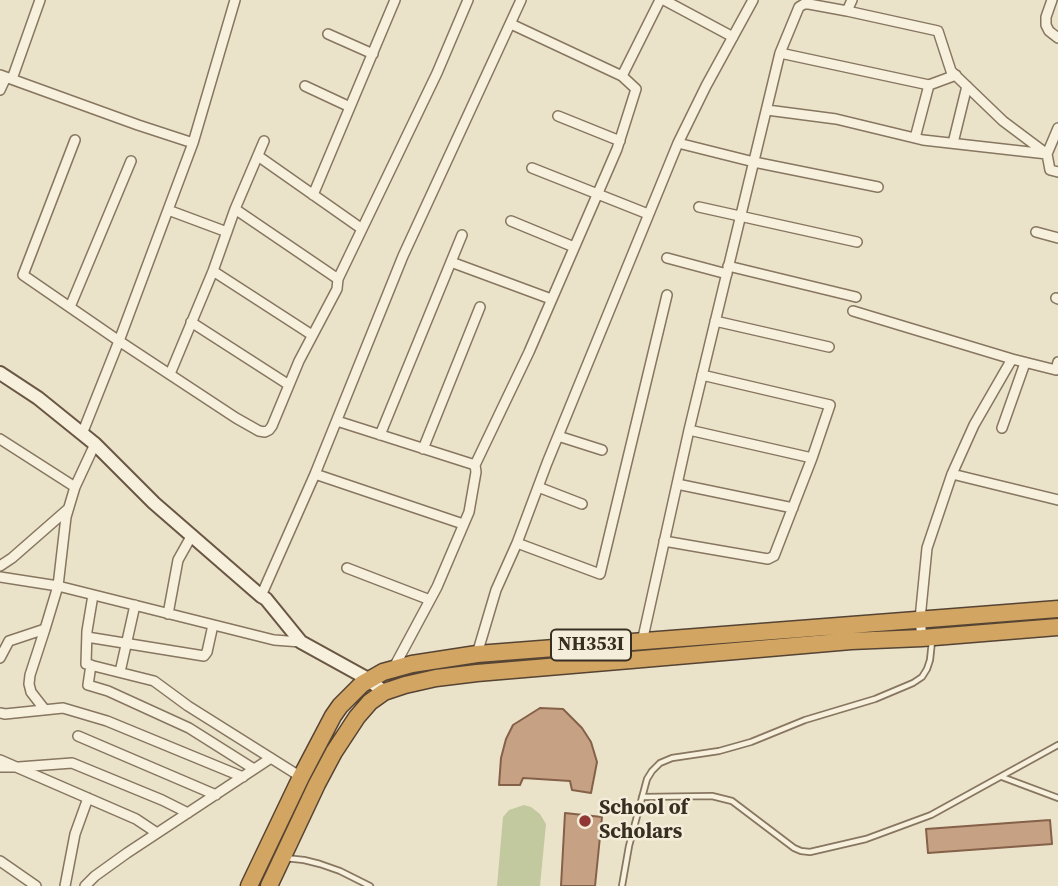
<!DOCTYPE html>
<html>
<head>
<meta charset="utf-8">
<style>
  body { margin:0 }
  canvas { display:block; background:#ebe2ca }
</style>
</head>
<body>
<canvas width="1058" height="886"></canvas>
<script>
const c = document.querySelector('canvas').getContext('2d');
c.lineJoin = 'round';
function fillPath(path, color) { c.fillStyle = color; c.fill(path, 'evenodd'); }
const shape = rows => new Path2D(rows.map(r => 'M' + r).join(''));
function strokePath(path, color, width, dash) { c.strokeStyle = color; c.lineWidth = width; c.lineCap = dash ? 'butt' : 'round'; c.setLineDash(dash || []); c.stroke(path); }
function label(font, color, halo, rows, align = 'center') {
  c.font = font + ' "Source Serif 4",serif'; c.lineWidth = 5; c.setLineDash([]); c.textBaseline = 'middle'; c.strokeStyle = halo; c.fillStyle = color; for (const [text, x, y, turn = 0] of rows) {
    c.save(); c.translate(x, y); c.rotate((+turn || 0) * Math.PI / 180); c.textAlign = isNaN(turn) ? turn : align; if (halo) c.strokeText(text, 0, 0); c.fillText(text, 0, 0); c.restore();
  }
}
fillPath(shape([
  [524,805,531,807,540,814,546,824,540,886,497,886,503,817,509,810]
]), '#c2c99e');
const building = shape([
  [540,708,563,709,582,728,591,742,597,762,591,793,572,790,570,781,523,778,520,785,499,785,501,758,506,739,513,725,540,708],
  [565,813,602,817,595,886,561,886,565,813],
  [1050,820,1052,844,928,853,926,829,1050,820]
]);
fillPath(building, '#c6a183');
strokePath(building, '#846148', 2);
const lane = shape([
  [1002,777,1058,798],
  [642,797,712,796,732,801,794,848,801,851,810,852,866,839,931,815,1058,745],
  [285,858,304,860,320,864,340,871,370,886],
  [622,886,629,846,647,779,652,771,660,763,672,758,719,751,751,742,805,720,875,699,913,683,922,677,927,669,930,660,932,641]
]);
const street = shape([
  [664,0,733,37],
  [1052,0,1046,17,1046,25,1049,31,1058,38],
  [847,11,938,31,951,71,1003,121,1047,154,1050,170,1058,172],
  [511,24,622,76],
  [328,34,373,54],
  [780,53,929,85,956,75],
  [0,75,138,125,193,143],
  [12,79,40,0],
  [305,86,350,107],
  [0,90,6,77],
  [767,110,836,119,923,140,1047,154,1058,128],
  [558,116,620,141],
  [915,138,929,85],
  [75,140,23,275,119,341,236,418,259,431,265,432,269,430,272,426,299,361,337,289,338,279],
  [264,141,235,209,338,279,437,73,468,0],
  [678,143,754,162,878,187],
  [953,143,967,86],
  [258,156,362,229],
  [532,168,648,214],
  [313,195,395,0],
  [699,207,857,242],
  [168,210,227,232],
  [511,221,574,247],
  [1036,232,1058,238],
  [667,258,727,274],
  [451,262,551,299],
  [728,266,856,297],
  [213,271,312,335],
  [1056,298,1058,299],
  [70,307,131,161],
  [853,311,1012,359,974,425,952,474],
  [715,321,829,347],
  [191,322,289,385],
  [1012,359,1056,370,1058,362],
  [170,374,213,271,235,209],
  [337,421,475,465,476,472,469,512,437,587,393,669],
  [1002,428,1025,363],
  [689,430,812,458],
  [82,434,119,341,193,143,235,0],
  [380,435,462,235],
  [558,436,602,450],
  [0,439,75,487],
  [423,449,480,307],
  [475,465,529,352,617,149,636,89,622,76,660,0],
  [315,474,463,524],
  [677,484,793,508],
  [538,487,582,504],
  [664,541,768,559,774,556,812,458,830,405,702,375],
  [517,543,600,574,667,295],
  [0,566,12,558,68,509],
  [347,568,430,600],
  [0,577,58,586,274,640,301,642],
  [93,595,87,631,86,664,154,681,188,706,301,777],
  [261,596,315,474,403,256,521,0],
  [168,614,178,560,192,535],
  [45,629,30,675,29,684,31,692,45,710],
  [87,637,204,656,207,652,213,625],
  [922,638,920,619,927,548,952,474,1058,500],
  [642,642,689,430,780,53,799,7,804,4,809,4,847,11,852,0],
  [477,654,496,590,517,543,547,463,678,143,706,86,753,0],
  [0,658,9,641,45,629,58,586,66,517,75,487,95,444],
  [91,665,88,685,108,691,189,728,254,769],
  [120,672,135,605],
  [0,713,5,714,63,708,107,721,243,777],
  [78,736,216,795],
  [0,760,136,819,157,833],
  [0,767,19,767,72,763,162,800,188,813],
  [0,861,36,886],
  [65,886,75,834,88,798],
  [85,886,95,876,127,853,271,758]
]);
const secondary = shape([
  [0,373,38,398,95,444,154,503,261,596,266,599,301,642,368,679,384,692]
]);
const highway = shape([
  [249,886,301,777,333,716,340,706,362,684,383,672,412,664,477,654,1058,609],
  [269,886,317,784,334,752,357,717,370,702,384,692,405,685,436,678,477,673,631,660,851,641,922,638,1058,627]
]);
strokePath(lane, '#877660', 8);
strokePath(street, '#877660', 12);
strokePath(secondary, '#695743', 16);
strokePath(highway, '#543', 19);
strokePath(lane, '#f6f0dd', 4.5);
strokePath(street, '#f6f0dd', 9);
strokePath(secondary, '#f6f0dd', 12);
strokePath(highway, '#d2a563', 16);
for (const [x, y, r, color] of [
  [585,821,7,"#913735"]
]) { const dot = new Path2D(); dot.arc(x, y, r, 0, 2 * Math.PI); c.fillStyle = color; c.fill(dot); strokePath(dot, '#f3edd9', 2.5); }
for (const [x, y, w] of [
  [591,645,80]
]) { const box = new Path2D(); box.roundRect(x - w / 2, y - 15.5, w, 31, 5); c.fillStyle = '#f3edd9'; c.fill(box); strokePath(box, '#382e22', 2); }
label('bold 19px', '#382e22', null, [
  ["NH353I",591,645]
]);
label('bold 21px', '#382e22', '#f3edd9', [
  ["School of",599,809],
  ["Scholars",599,833]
], 'left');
</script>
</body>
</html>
